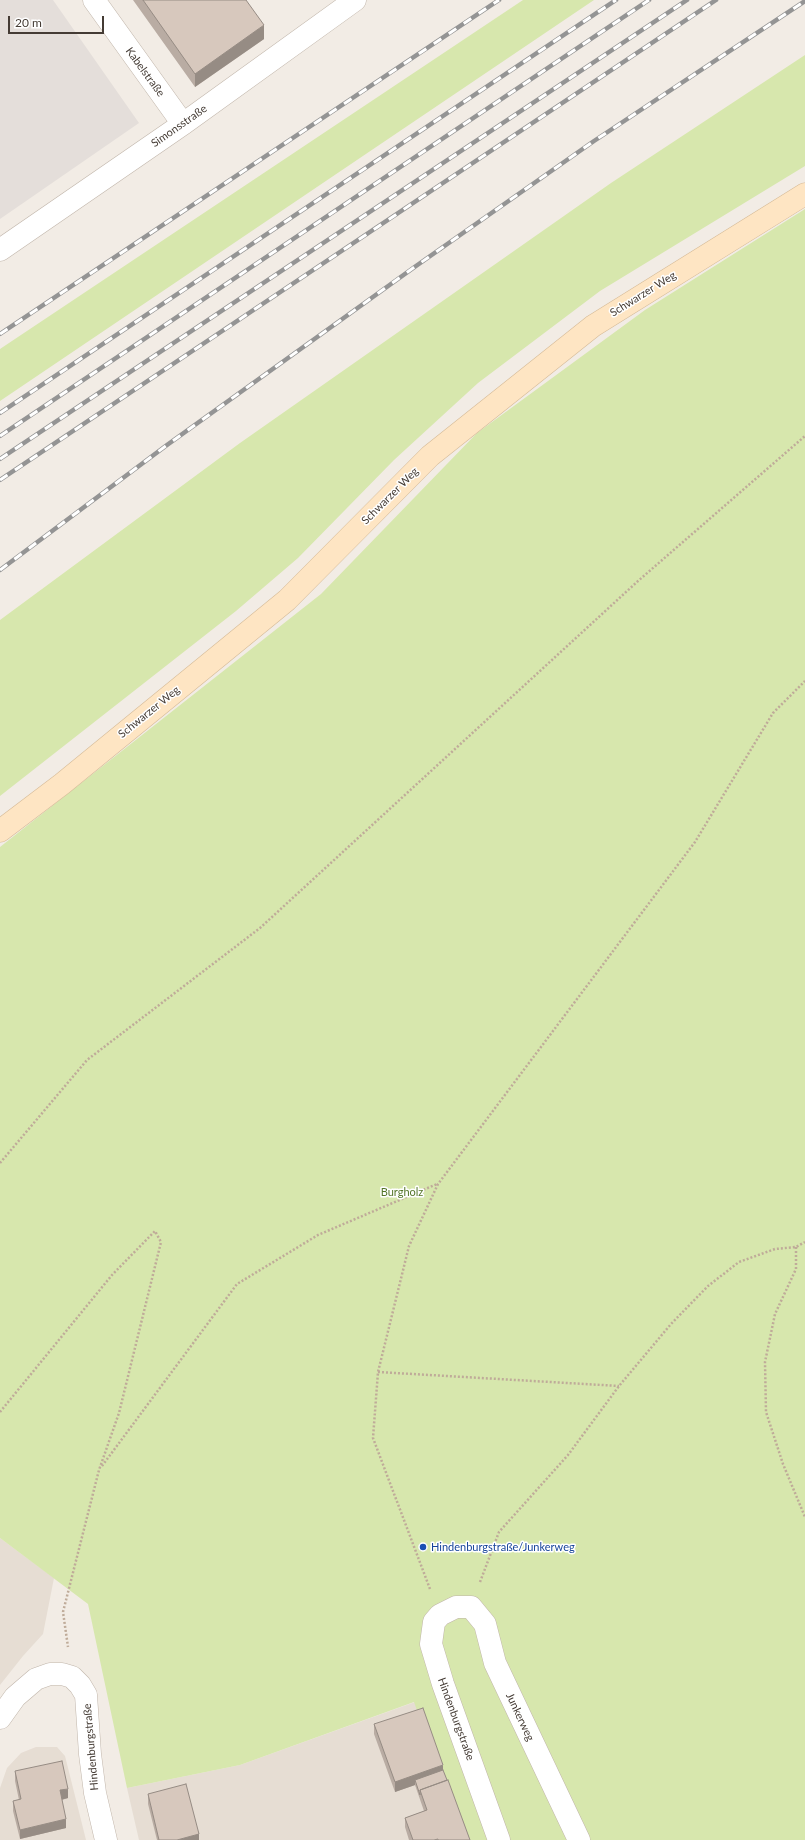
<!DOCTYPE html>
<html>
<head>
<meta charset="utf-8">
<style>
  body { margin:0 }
  #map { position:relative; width:805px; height:1840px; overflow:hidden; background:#f2ece5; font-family:Lato,sans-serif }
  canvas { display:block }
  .scale { position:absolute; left:8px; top:16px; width:96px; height:18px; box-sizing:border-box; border:2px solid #443b34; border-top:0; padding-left:5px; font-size:12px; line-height:14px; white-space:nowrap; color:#443b34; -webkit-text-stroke:3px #fff; paint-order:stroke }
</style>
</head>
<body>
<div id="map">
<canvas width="805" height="1840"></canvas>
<div class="scale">20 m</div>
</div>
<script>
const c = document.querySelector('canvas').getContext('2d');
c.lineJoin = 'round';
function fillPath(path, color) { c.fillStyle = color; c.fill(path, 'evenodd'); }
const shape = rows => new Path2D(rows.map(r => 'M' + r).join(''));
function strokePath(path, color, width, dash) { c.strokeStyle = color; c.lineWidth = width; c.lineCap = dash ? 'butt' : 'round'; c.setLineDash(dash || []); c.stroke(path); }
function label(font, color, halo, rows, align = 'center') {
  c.font = font + ' Lato,sans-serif'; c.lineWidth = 3; c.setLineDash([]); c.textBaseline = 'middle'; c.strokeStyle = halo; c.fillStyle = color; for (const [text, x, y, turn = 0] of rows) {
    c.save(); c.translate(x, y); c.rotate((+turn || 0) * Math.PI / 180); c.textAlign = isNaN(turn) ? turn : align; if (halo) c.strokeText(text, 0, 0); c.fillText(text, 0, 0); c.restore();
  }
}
fillPath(shape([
  [0,1538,54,1578,43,1634,23,1656,0,1685],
  [415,1702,464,1840,139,1840,127,1788,240,1765],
  [36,1747,57,1747,65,1756,86,1840,0,1840,0,1788,7,1768,21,1753]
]), '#e6ddd3');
fillPath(shape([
  [0,0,53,0,139,123,0,219]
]), '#e4deda');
fillPath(shape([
  [523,0,594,0,0,401,0,349],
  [805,55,805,166,600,291,478,383,394,460,298,558,236,611,0,796,0,620,240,443,611,183],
  [805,209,805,1840,464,1840,414,1702,240,1765,127,1788,88,1604,0,1538,0,847,321,594,477,433,645,310]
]), '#d7e7ad');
const street = shape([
  [94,0,183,124],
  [0,250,183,124,355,0],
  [0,1718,15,1697,36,1679,50,1674,62,1674,72,1677,80,1685,86,1695,90,1754,95,1793,106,1840],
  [499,1840,443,1684,431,1644,434,1622,440,1615,456,1607,471,1607,485,1624,495,1663,579,1840]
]);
const secondary = shape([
  [0,831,62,784,287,600,430,456,593,326,805,194]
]);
strokePath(street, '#c0b5aa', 23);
strokePath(secondary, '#d5ba96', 23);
strokePath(shape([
  [0,1163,87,1060,260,928,638,581,805,436],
  [796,1247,796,1269,775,1314,765,1362,766,1412,783,1464,805,1517],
  [378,1372,619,1386],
  [0,1412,112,1275,155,1231,161,1242,119,1413,99,1470,63,1612,68,1647],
  [102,1466,237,1284,318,1235,437,1184],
  [480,1582,499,1532,568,1455,619,1386,671,1324,708,1286,739,1262,775,1249,796,1247,805,1242],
  [430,1589,373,1438,378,1372,409,1246,438,1184,695,842,773,713,805,681]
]), '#bfab99', 2.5, [2, 2]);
strokePath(street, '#fff', 22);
strokePath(secondary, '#fee5c3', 22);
const rail = shape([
  [0,334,499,0],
  [0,413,616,0],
  [0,436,649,0],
  [0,459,687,0],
  [0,480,716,0],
  [0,570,167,445,416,266,594,141,805,1]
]);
strokePath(rail, '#949494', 4.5);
strokePath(rail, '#fff', 3, [9]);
fillPath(shape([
  [133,0,246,0,264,39,195,87],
  [374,1724,443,1770,470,1840,409,1840,405,1827,405,1818,424,1811,415,1785,395,1792,374,1734],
  [15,1771,68,1798,62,1800,66,1828,20,1839,13,1811,13,1801,19,1800,15,1781],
  [148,1794,199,1834,199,1840,157,1840,148,1804]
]), '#b9aca3');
fillPath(shape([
  [264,25,264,39,195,87,195,74],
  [443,1765,443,1775,415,1780,415,1785,395,1792,395,1782],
  [68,1789,68,1798,60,1800,60,1790],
  [66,1819,66,1828,20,1839,20,1830],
  [199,1834,199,1840,177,1840]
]), '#968c84');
const building = shape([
  [143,0,246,0,264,25,195,74,143,0],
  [423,1708,443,1765,395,1782,374,1724,423,1708],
  [62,1761,68,1789,60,1790,66,1819,20,1830,13,1801,21,1799,15,1771,62,1761],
  [443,1770,447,1780,420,1790,420,1795,415,1780,443,1770],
  [448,1780,470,1840,438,1840,438,1839,434,1840,413,1840,405,1818,427,1810,420,1790,448,1780],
  [186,1784,199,1834,177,1840,159,1840,148,1794,186,1784]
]);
fillPath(building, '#d7c8bd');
strokePath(building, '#968c84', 1);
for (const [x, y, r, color] of [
  [423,1547,4,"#1a4fb4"]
]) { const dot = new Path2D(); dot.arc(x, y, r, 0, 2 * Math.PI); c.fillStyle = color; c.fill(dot); strokePath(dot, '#fff', 1.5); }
label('11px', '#443b34', '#fff', [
  ["Kabelstraße",145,72,54],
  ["Simonsstraße",179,126,-35],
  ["Schwarzer Weg",643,294,-32],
  ["Schwarzer Weg",390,496,-45],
  ["Schwarzer Weg",149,712,-39],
  ["Junkerweg",520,1717,65],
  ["Hindenburgstraße",456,1719,70],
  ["Hindenburgstraße",91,1747,-95]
]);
label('11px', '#537528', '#fff', [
  ["Burgholz",402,1192]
]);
label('11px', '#164399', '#fff', [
  ["Hindenburgstraße/Junkerweg",431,1547]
], 'left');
</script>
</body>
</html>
